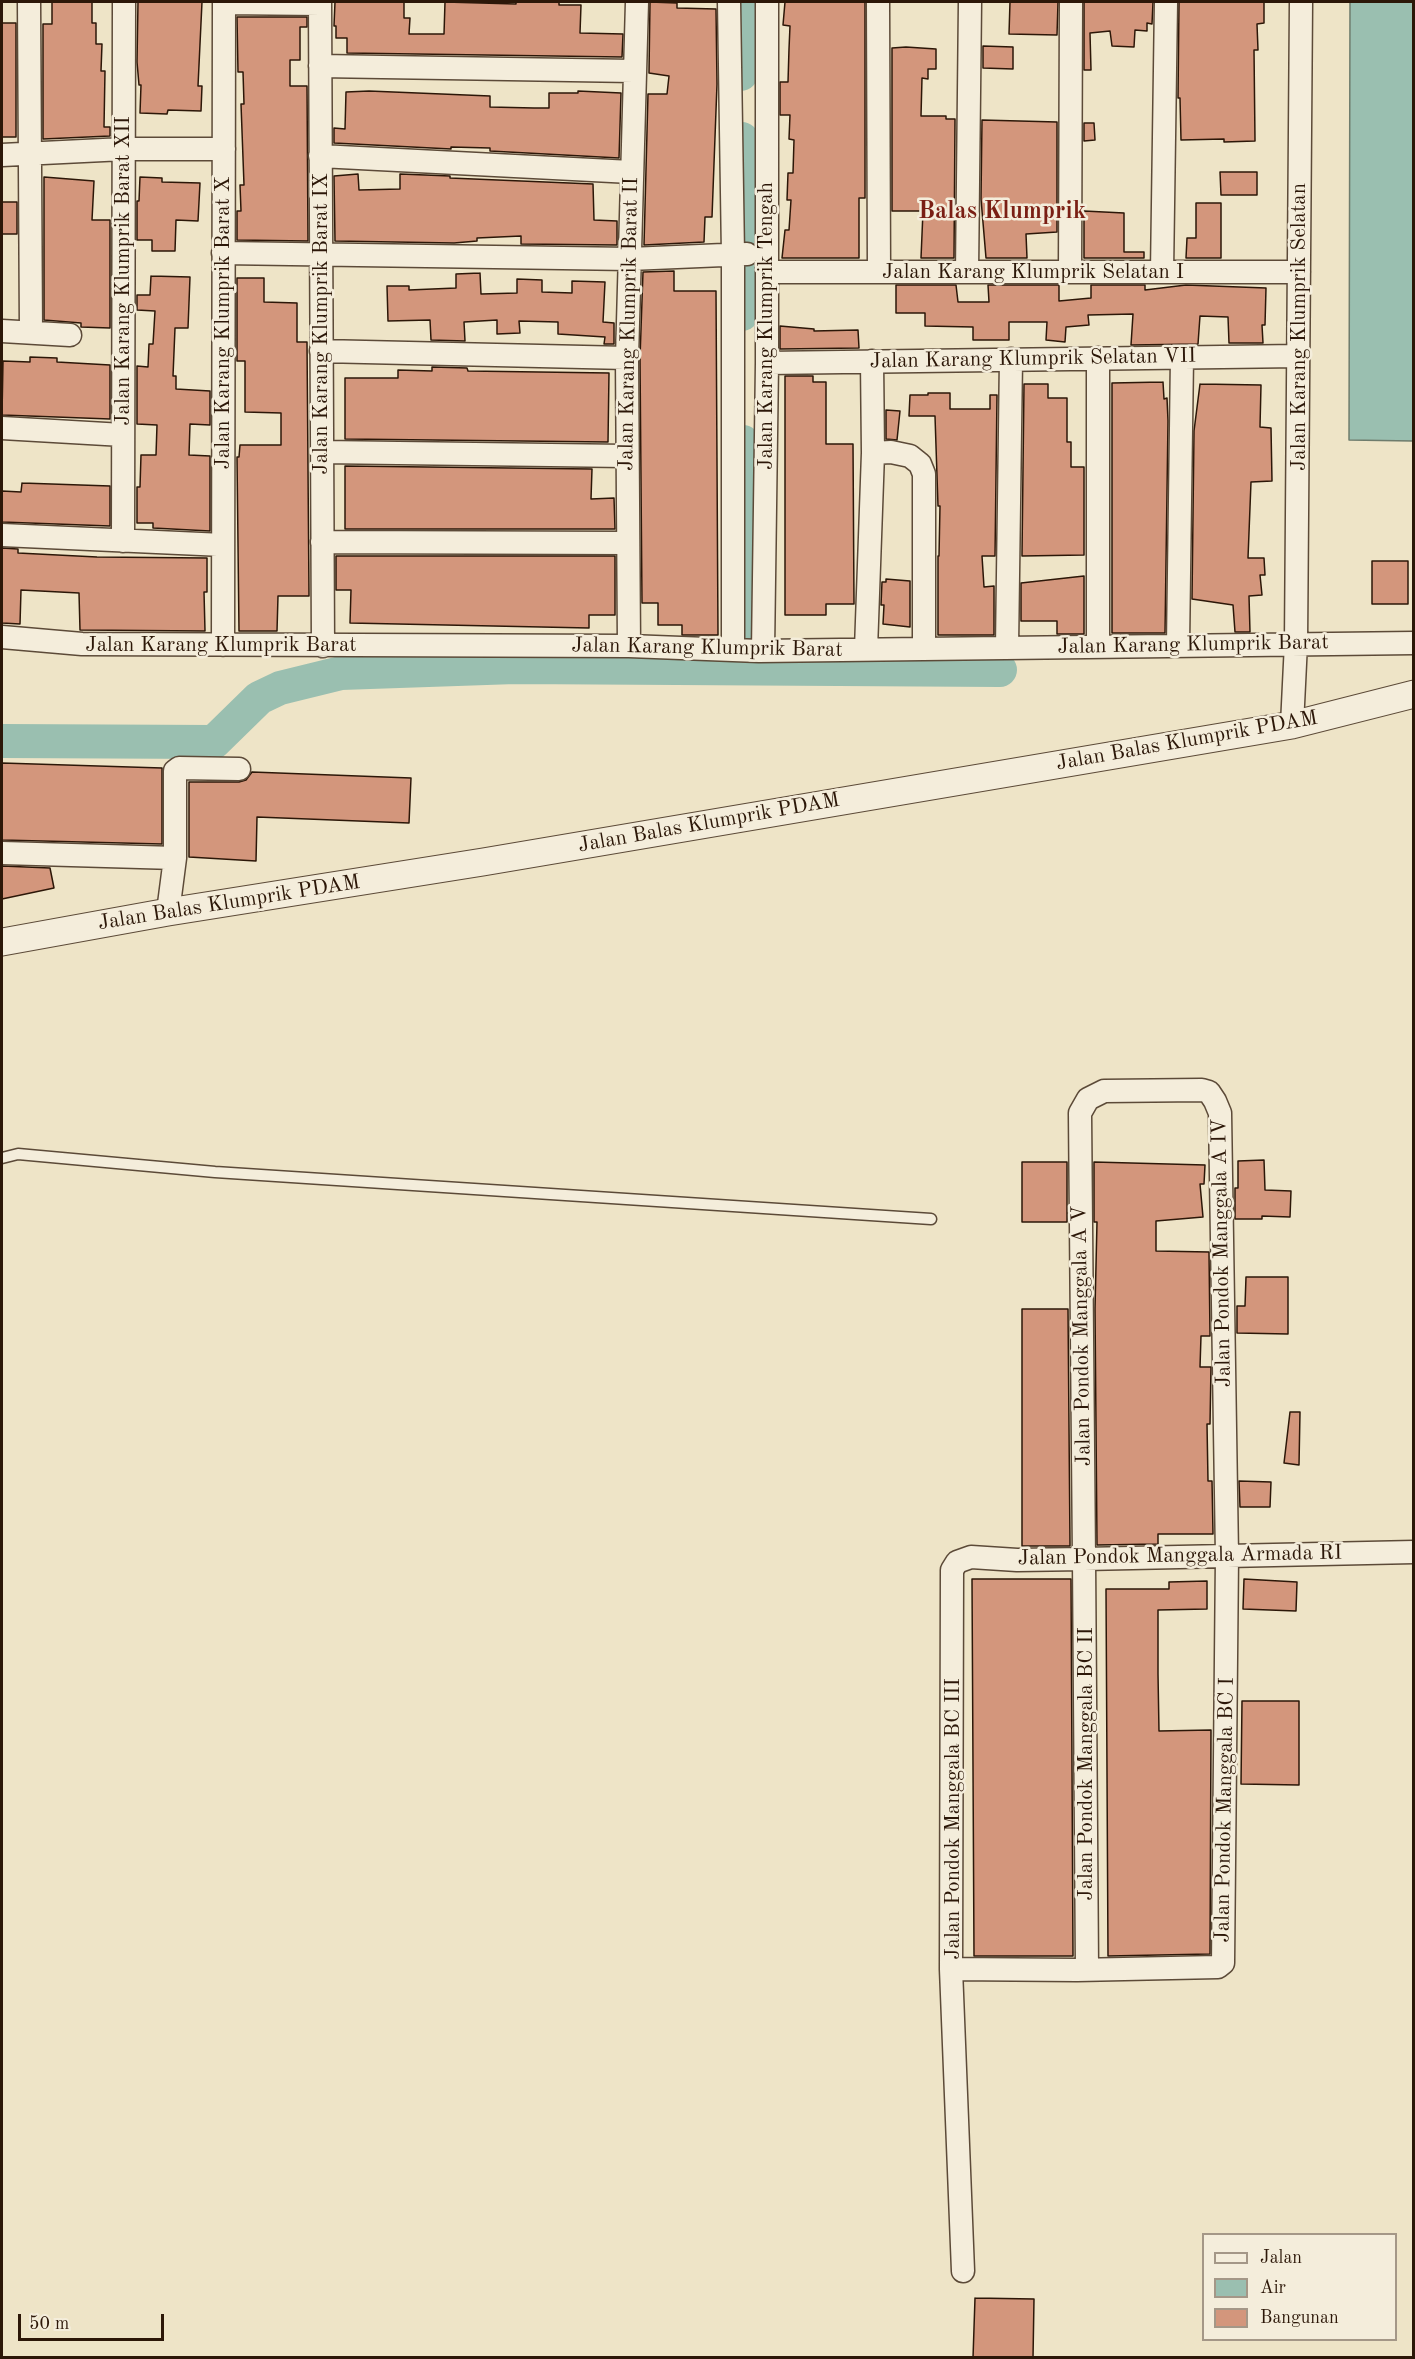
<!DOCTYPE html>
<html>
<head>
<meta charset="utf-8">
<style>
  body { margin:0 }
  #map { position:relative; width:1415px; height:2359px; overflow:hidden; background:#eee4c7; font-family:"Old Standard TT",serif }
  canvas { display:block }
  .frame { position:absolute; inset:0; border:3px solid #2c1708; pointer-events:none }
  .legend { position:absolute; left:1202px; top:2233px; width:195px; height:108px; box-sizing:border-box; background:#f4eddb; border:2px solid #a49787; margin:0; padding:8px 10px; list-style:none; font-size:18px; color:#2c1708 }
  .legend li { display:flex; align-items:center; gap:12px; height:30px }
  .legend b { width:30px; border:2px solid #a49787 }
  .scale { position:absolute; left:18px; top:2314px; width:146px; height:27px; box-sizing:border-box; border:3px solid #2c1708; border-top:0; padding-left:8px; font-size:18px; line-height:21px; white-space:nowrap; color:#2c1708; -webkit-text-stroke:4px #f4eddb; paint-order:stroke }
</style>
</head>
<body>
<div id="map">
<canvas width="1415" height="2359"></canvas>
<div class="frame"></div>
<ul class="legend">
<li><b style="height:8px;background:#f4eddb"></b>Jalan</li>
<li><b style="height:16px;background:#9abfb0"></b>Air</li>
<li><b style="height:16px;background:#d3967c"></b>Bangunan</li>
</ul>
<div class="scale">50 m</div>
</div>
<script>
const c = document.querySelector('canvas').getContext('2d');
c.lineJoin = 'round';
function fillPath(path, color) { c.fillStyle = color; c.fill(path, 'evenodd'); }
const shape = rows => new Path2D(rows.map(r => 'M' + r).join(''));
function strokePath(path, color, width, dash) { c.strokeStyle = color; c.lineWidth = width; c.lineCap = dash ? 'butt' : 'round'; c.setLineDash(dash || []); c.stroke(path); }
function label(font, color, halo, rows, align = 'center') {
  c.font = font + ' "Old Standard TT",serif'; c.lineWidth = 5; c.setLineDash([]); c.textBaseline = 'middle'; c.strokeStyle = halo; c.fillStyle = color; for (const [text, x, y, turn = 0] of rows) {
    c.save(); c.translate(x, y); c.rotate((+turn || 0) * Math.PI / 180); c.textAlign = isNaN(turn) ? turn : align; if (halo) c.strokeText(text, 0, 0); c.fillText(text, 0, 0); c.restore();
  }
}
const water = shape([
  [1350,2,1413,2,1413,441,1349,440,1350,2]
]);
fillPath(water, '#9abfb0');
strokePath(water, '#6e7c6d', 1.5);
strokePath(shape([
  [740,2,741,74],
  [742,314,745,262,742,139],
  [743,442,749,632,747,667],
  [2,741,214,742,259,698,280,688,341,673,515,667,1000,670]
]), '#9abfb0', 34);
const building = shape([
  [52,2,92,2,92,23,96,23,96,44,102,44,101,71,105,71,104,127,110,127,110,136,43,139,43,24,52,24,52,2],
  [138,2,202,2,198,86,202,86,201,111,168,110,167,114,140,113,141,85,139,85,137,62,138,2],
  [335,2,404,2,404,18,410,18,409,34,444,34,445,2,516,4,516,2,559,2,559,5,581,5,580,33,623,34,622,57,347,53,347,38,336,38,336,26,334,26,335,2],
  [650,2,677,3,677,8,716,9,717,84,712,217,705,217,704,242,644,245,648,94,667,94,669,76,649,73,650,2],
  [785,2,865,2,865,198,859,198,859,258,782,258,785,230,789,230,791,200,787,200,788,173,793,173,794,140,789,139,790,115,780,115,780,82,788,82,789,49,790,26,783,25,785,2],
  [1010,2,1058,2,1057,35,1009,34,1010,2],
  [1084,2,1153,2,1152,24,1147,23,1147,31,1135,30,1134,47,1112,46,1110,31,1090,33,1091,70,1084,70,1084,2],
  [1179,2,1264,2,1264,23,1257,24,1258,50,1254,50,1255,141,1224,142,1224,139,1181,140,1180,98,1178,98,1179,2],
  [237,17,307,17,307,27,300,27,300,60,290,60,290,86,307,86,308,241,237,240,237,211,241,211,240,185,244,185,241,104,244,104,243,72,238,72,237,17],
  [2,23,16,23,16,137,2,137,2,23],
  [983,46,1013,47,1013,69,983,68,983,46],
  [906,47,936,49,936,69,928,69,928,79,922,78,921,116,946,116,946,119,955,119,954,258,921,258,923,211,892,211,892,48,906,47],
  [369,91,490,96,490,107,534,108,549,108,549,93,578,93,578,91,621,93,619,158,490,151,490,148,451,147,451,149,334,143,334,128,345,129,346,92,369,91],
  [982,120,1057,122,1057,232,1026,234,1027,258,986,258,981,199,982,120],
  [1084,123,1094,123,1095,140,1084,141,1084,123],
  [1220,172,1257,172,1257,195,1221,195,1220,172],
  [358,174,359,190,400,189,400,174,450,176,450,178,593,184,594,220,617,221,617,245,521,244,521,236,477,238,477,241,454,243,335,241,334,176,358,174],
  [44,177,94,181,92,220,110,220,110,328,81,327,81,323,44,320,44,177],
  [140,177,162,178,162,182,200,183,198,221,176,220,175,251,152,251,152,240,137,240,137,201,139,201,140,177],
  [2,202,17,202,17,234,2,234,2,202],
  [1196,203,1221,203,1221,258,1186,258,1187,238,1196,238,1196,203],
  [1084,211,1124,213,1124,252,1144,252,1144,258,1084,258,1084,211],
  [674,271,674,291,716,291,718,635,682,635,682,625,658,625,658,603,642,603,640,358,643,272,674,271],
  [480,273,481,294,517,293,517,279,542,280,542,292,572,293,572,281,605,282,603,322,614,323,614,344,604,344,605,337,558,334,558,322,519,321,520,333,497,334,497,320,464,322,465,341,431,340,430,320,388,321,387,286,409,286,409,290,456,288,456,274,480,273],
  [151,276,190,277,188,328,175,328,173,376,176,376,176,389,210,391,210,425,190,424,189,455,210,456,210,531,153,528,153,523,137,523,137,487,140,487,141,455,156,455,157,425,137,424,137,366,148,367,149,344,153,344,155,311,137,310,137,295,150,295,151,276],
  [237,278,264,278,264,302,297,303,297,342,307,342,309,596,278,596,277,631,239,631,237,457,239,457,240,445,281,445,281,413,245,412,245,361,237,361,237,278],
  [896,285,956,285,958,302,989,302,988,285,1059,285,1059,301,1091,298,1091,285,1145,285,1145,290,1186,285,1266,288,1265,325,1262,325,1263,343,1229,343,1228,317,1200,316,1198,344,1131,345,1133,314,1088,315,1089,325,1066,327,1065,342,1046,340,1047,322,1009,322,1009,340,973,340,973,327,925,326,925,313,896,313,896,285],
  [780,326,814,329,814,331,858,330,859,348,780,349,780,326],
  [30,357,57,358,57,362,110,365,110,419,2,415,3,361,30,362,30,357],
  [432,367,467,368,468,371,609,373,608,442,345,439,345,378,398,378,398,370,432,371,432,367],
  [785,376,813,376,813,382,826,382,826,444,853,444,854,604,826,604,826,615,785,615,785,376],
  [1163,382,1164,399,1167,398,1168,421,1165,633,1112,633,1112,383,1163,382],
  [1024,384,1048,384,1048,398,1067,398,1067,442,1071,442,1071,467,1084,467,1084,555,1022,556,1024,384],
  [1200,384,1261,385,1260,427,1271,428,1272,481,1251,482,1248,558,1264,558,1265,575,1260,575,1262,595,1249,596,1250,632,1235,632,1233,605,1192,599,1194,431,1200,384],
  [928,393,950,393,950,409,990,409,990,395,997,395,995,556,982,556,984,587,994,586,994,635,938,635,938,556,939,556,940,506,938,506,935,416,909,416,910,395,928,395,928,393],
  [886,410,900,411,897,440,886,439,886,410],
  [345,466,592,469,591,499,614,498,615,529,345,529,345,466],
  [22,483,110,486,110,526,2,522,2,491,21,492,22,483],
  [2,548,18,549,18,553,97,557,207,558,207,592,204,592,205,631,80,630,79,593,21,590,20,624,2,623,2,548],
  [336,556,615,556,615,615,589,615,589,628,350,623,351,590,336,590,336,556],
  [1372,561,1408,561,1408,604,1372,604,1372,561],
  [1084,576,1084,634,1057,634,1057,621,1021,621,1021,583,1084,576],
  [886,579,910,581,910,627,883,624,884,605,881,605,882,582,886,582,886,579],
  [2,763,162,768,162,844,2,840,2,763],
  [252,772,411,778,409,823,257,817,256,861,189,857,189,782,239,782,246,780,252,772],
  [2,866,50,868,54,888,2,899,2,866],
  [1264,1160,1265,1190,1291,1191,1290,1217,1262,1216,1262,1219,1235,1219,1235,1188,1238,1188,1238,1161,1264,1160],
  [1022,1162,1067,1162,1067,1222,1022,1222,1022,1162],
  [1094,1162,1205,1165,1204,1184,1200,1184,1203,1217,1156,1221,1156,1251,1209,1252,1210,1336,1201,1336,1200,1367,1211,1367,1210,1424,1207,1424,1208,1481,1212,1481,1213,1534,1158,1534,1158,1544,1097,1545,1095,1309,1097,1222,1094,1222,1094,1162],
  [1246,1277,1288,1277,1288,1334,1237,1333,1237,1306,1245,1306,1246,1277],
  [1022,1309,1068,1309,1070,1546,1022,1546,1022,1309],
  [1290,1412,1300,1412,1299,1465,1284,1463,1290,1412],
  [1239,1481,1271,1482,1270,1507,1240,1507,1239,1481],
  [972,1579,1071,1579,1073,1956,974,1956,972,1579],
  [1244,1579,1297,1582,1296,1611,1243,1609,1244,1579],
  [1207,1581,1207,1609,1158,1610,1158,1674,1159,1731,1211,1730,1210,1954,1108,1956,1106,1589,1169,1589,1169,1582,1207,1581],
  [1242,1701,1299,1701,1299,1785,1241,1784,1242,1701],
  [975,2298,1034,2299,1033,2358,973,2358,975,2298]
]);
fillPath(building, '#d3967c');
strokePath(building, '#2c1708', 1.5);
const service = shape([
  [2,1158,18,1154,215,1172,931,1219]
]);
const minor = shape([
  [29,2,31,332],
  [320,2,323,646],
  [729,2,733,255,733,650],
  [878,2,879,272],
  [224,3,320,4],
  [320,66,633,71],
  [2,155,124,149,224,149],
  [320,156,631,172],
  [223,253,630,259,747,254],
  [767,272,1299,272],
  [967,272,970,2],
  [1070,272,1071,2],
  [1162,272,1166,2],
  [2,331,70,335],
  [321,351,627,358],
  [767,363,1298,356],
  [2,428,123,435],
  [322,452,626,456],
  [873,453,891,452,910,456,920,464,924,474,924,649],
  [2,535,223,545],
  [123,541,124,2],
  [322,542,628,543],
  [2,637,82,644,629,646,759,651,1414,643],
  [223,645,224,2],
  [1178,645,1182,357],
  [629,646,627,358,637,2],
  [1098,646,1098,358],
  [1007,647,1011,359],
  [866,649,873,453,872,361],
  [763,651,767,363,767,2],
  [1292,725,1296,643,1301,2],
  [2,853,175,858],
  [168,912,175,858,175,771,179,768,239,769],
  [951,1969,963,2271],
  [1087,1969,1084,1559,1080,1113,1088,1099,1104,1091,1202,1090,1209,1092,1215,1101,1220,1113,1227,1556,1223,1963,1218,1967,1077,1970,951,1969,952,1570,957,1562,971,1557,1017,1560,1084,1559,1227,1556,1414,1552]
]);
const tertiary = shape([
  [2,942,168,912,483,862,1292,725,1414,694]
]);
strokePath(service, '#5c4a38', 13);
strokePath(minor, '#5c4a38', 25);
strokePath(tertiary, '#5c4a38', 29);
strokePath(service, '#f4eddb', 10);
strokePath(minor, '#f4eddb', 22);
strokePath(tertiary, '#f4eddb', 27);
label('21px', '#2c1708', '#f4eddb', [
  ["Jalan Karang Klumprik Barat XII",123,271,-90],
  ["Jalan Karang Klumprik Selatan I",1033,272],
  ["Jalan Karang Klumprik Barat X",223,323,-90],
  ["Jalan Karang Klumprik Barat IX",321,324,-90],
  ["Jalan Karang Klumprik Barat II",629,324,-89],
  ["Jalan Karang Klumprik Tengah",766,326,-90],
  ["Jalan Karang Klumprik Selatan",1299,327,-90],
  ["Jalan Karang Klumprik Selatan VII",1033,359,-1],
  ["Jalan Karang Klumprik Barat",221,645],
  ["Jalan Karang Klumprik Barat",1193,645,-1],
  ["Jalan Karang Klumprik Barat",707,648,1],
  ["Jalan Balas Klumprik PDAM",1187,741,-10],
  ["Jalan Balas Klumprik PDAM",709,823,-10],
  ["Jalan Balas Klumprik PDAM",229,903,-9],
  ["Jalan Pondok Manggala A IV",1222,1253,-91],
  ["Jalan Pondok Manggala A V",1082,1336,-91],
  ["Jalan Pondok Manggala Armada RI",1180,1556,-1],
  ["Jalan Pondok Manggala BC II",1086,1764,-90],
  ["Jalan Pondok Manggala BC I",1225,1810,-89],
  ["Jalan Pondok Manggala BC III",953,1819,-90]
]);
label('bold 24px', '#7a1f14', '#f4eddb', [
  ["Balas Klumprik",1002,212]
]);
</script>
</body>
</html>
